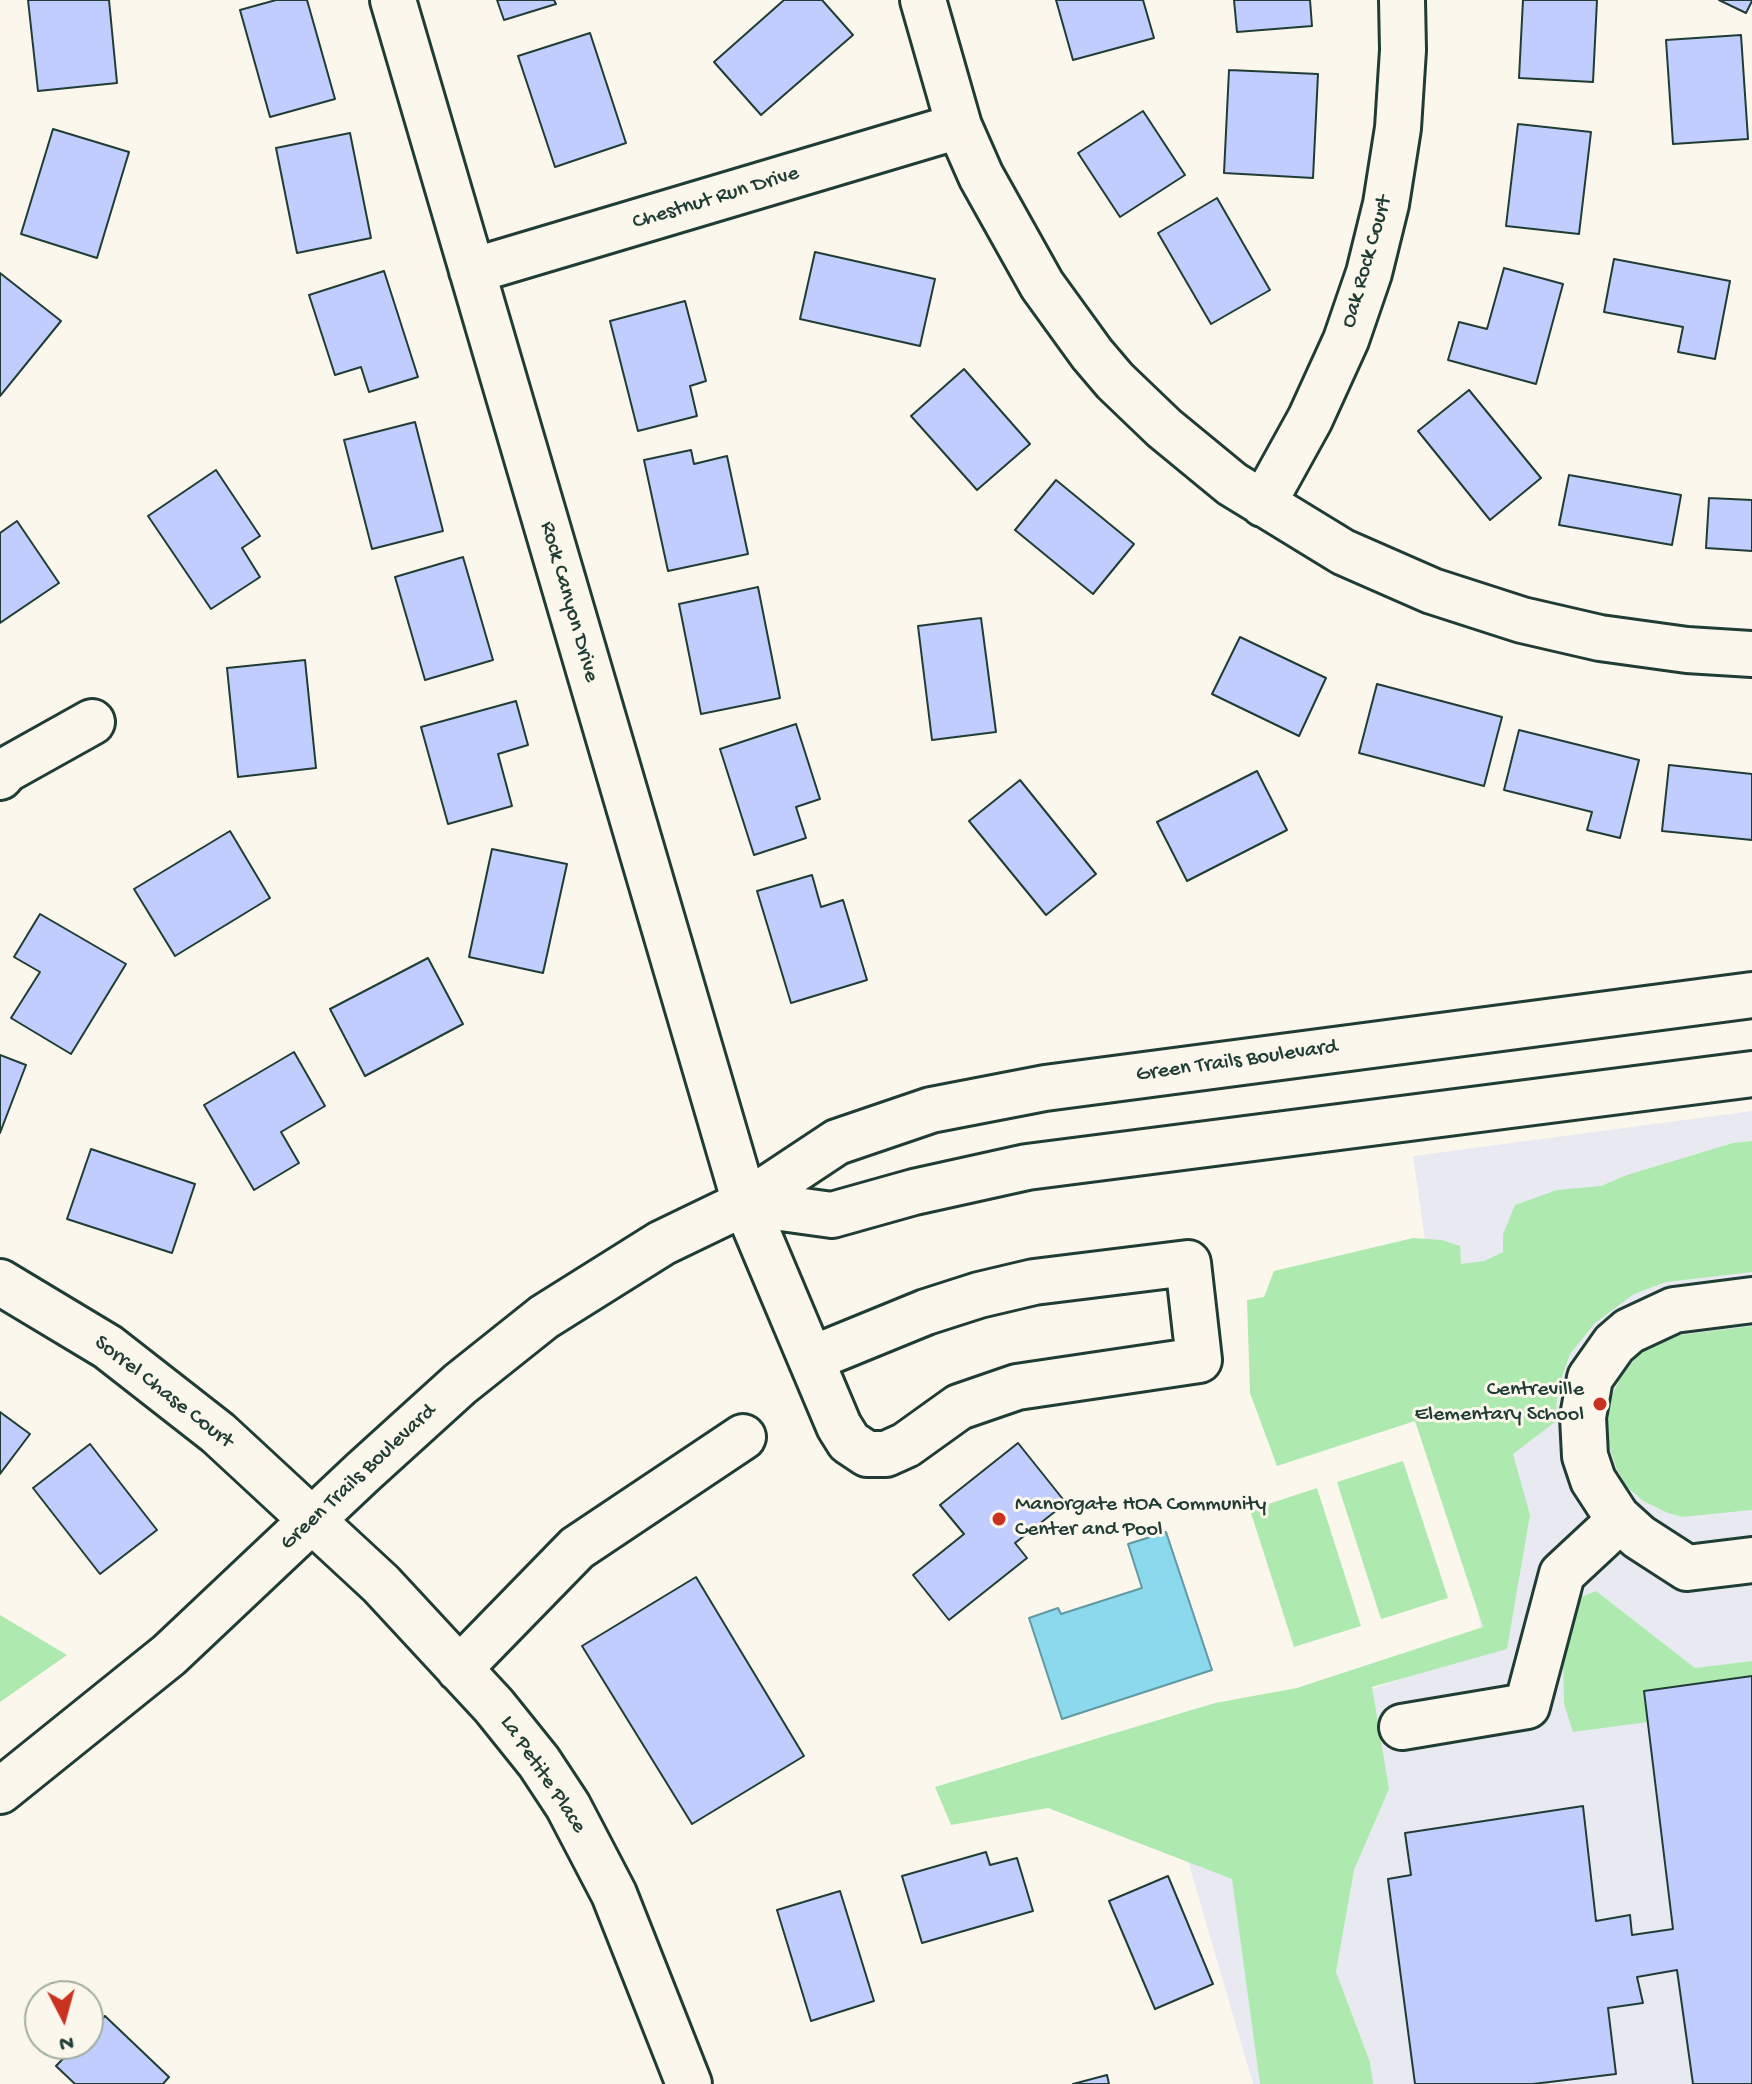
<!DOCTYPE html>
<html>
<head>
<meta charset="utf-8">
<style>
  body { margin:0 }
  #map { position:relative; width:1752px; height:2084px; overflow:hidden; background:#fbf7ec; font-family:"Gochi Hand",sans-serif }
  canvas { display:block }
  .north { position:absolute; left:24px; top:1980px; width:80px; height:80px; box-sizing:border-box; background:#fbf7ec; border:2px solid #a3ada2; border-radius:50%; rotate:174deg; font-size:22px; font-weight:700; line-height:32px; text-align:center; color:#1f3d34 }
  .north::after { content:''; display:block; margin:auto; width:28px; height:36px; background:#c8321e; clip-path:polygon(50% 0,100% 100%,50% 72%,0 100%) }
</style>
</head>
<body>
<div id="map">
<canvas width="1752" height="2084"></canvas>
<div class="north">N</div>
</div>
<script>
const c = document.querySelector('canvas').getContext('2d');
c.lineJoin = 'round';
function fillPath(path, color) { c.fillStyle = color; c.fill(path, 'evenodd'); }
const shape = rows => new Path2D(rows.map(r => 'M' + r).join(''));
function strokePath(path, color, width, dash) { c.strokeStyle = color; c.lineWidth = width; c.lineCap = dash ? 'butt' : 'round'; c.setLineDash(dash || []); c.stroke(path); }
function label(font, color, halo, rows, align = 'center') {
  c.font = font + ' "Gochi Hand",sans-serif'; c.lineWidth = 6; c.setLineDash([]); c.textBaseline = 'middle'; c.strokeStyle = halo; c.fillStyle = color; for (const [text, x, y, turn = 0] of rows) {
    c.save(); c.translate(x, y); c.rotate((+turn || 0) * Math.PI / 180); c.textAlign = isNaN(turn) ? turn : align; if (halo) c.strokeText(text, 0, 0); c.fillText(text, 0, 0); c.restore();
  }
}
fillPath(shape([
  [1752,1111,1752,2084,1253,2084,1159,1761,1484,1651,1413,1156]
]), '#e9eaf1');
fillPath(shape([
  [1752,1141,1752,1272,1666,1282,1634,1294,1595,1323,1570,1354,1558,1388,1555,1422,1513,1454,1530,1515,1507,1649,1372,1687,1389,1789,1354,1870,1336,1972,1370,2062,1373,2084,1260,2084,1232,1879,1048,1808,951,1825,935,1787,1215,1703,1297,1688,1483,1627,1415,1421,1277,1466,1250,1393,1247,1300,1264,1297,1274,1271,1413,1238,1442,1240,1460,1246,1461,1264,1484,1261,1503,1252,1503,1234,1515,1205,1557,1190,1601,1186,1627,1175,1733,1143],
  [1752,1326,1752,1510,1682,1517,1668,1513,1643,1501,1626,1486,1617,1470,1607,1439,1607,1407,1620,1378,1639,1354,1673,1336],
  [1403,1461,1448,1598,1381,1619,1337,1482],
  [1317,1488,1361,1626,1294,1647,1250,1510],
  [1596,1591,1695,1668,1752,1661,1752,1676,1644,1691,1648,1722,1573,1732,1564,1704,1563,1659,1577,1605,1581,1597],
  [0,1615,67,1655,0,1702]
]), '#aeeab0');
const water = shape([
  [1166,1532,1212,1670,1062,1719,1029,1618,1058,1608,1061,1614,1142,1588,1128,1544,1166,1532]
]);
fillPath(water, '#8cd8ec');
strokePath(water, '#609aa2', 2);
const building = shape([
  [28,0,109,0,117,83,38,91,28,0],
  [276,0,307,0,335,99,270,117,240,10,276,0],
  [497,0,554,0,556,4,504,20,497,0],
  [784,0,822,0,853,35,761,115,714,62,784,0],
  [1056,0,1143,0,1154,38,1073,60,1056,0],
  [1234,0,1310,0,1312,26,1237,32,1234,0],
  [1523,0,1597,0,1593,82,1519,78,1523,0],
  [1719,0,1752,0,1752,1,1746,13,1719,0],
  [590,33,626,143,555,167,518,56,590,33],
  [1741,35,1748,139,1673,144,1666,40,1741,35],
  [1229,70,1318,74,1313,178,1224,173,1229,70],
  [1143,111,1185,175,1120,217,1078,153,1143,111],
  [1518,124,1591,132,1579,234,1506,226,1518,124],
  [53,129,129,152,97,258,21,234,53,129],
  [350,133,371,238,297,253,276,148,350,133],
  [1217,198,1270,290,1211,324,1158,233,1217,198],
  [815,252,935,279,920,346,800,319,815,252],
  [1614,259,1730,281,1715,359,1678,352,1683,327,1604,312,1614,259],
  [1504,268,1563,284,1536,384,1448,360,1459,322,1487,329,1504,268],
  [384,271,418,377,369,392,361,367,335,375,309,295,384,271],
  [0,273,61,321,0,396,0,273],
  [685,301,706,381,690,386,697,416,638,431,610,321,685,301],
  [964,369,1030,444,977,490,911,416,964,369],
  [1469,390,1541,478,1490,520,1418,431,1469,390],
  [415,422,443,531,372,549,344,440,415,422],
  [691,450,694,464,727,456,748,554,668,571,644,460,691,450],
  [216,470,260,536,242,548,260,577,211,609,148,516,216,470],
  [1569,475,1681,495,1672,545,1559,525,1569,475],
  [1056,480,1134,544,1093,594,1015,530,1056,480],
  [1709,498,1752,500,1752,551,1706,548,1709,498],
  [17,521,59,583,0,623,0,533,17,521],
  [463,557,493,660,425,680,395,577,463,557],
  [758,587,780,698,701,714,679,604,758,587],
  [981,618,996,732,932,740,918,626,981,618],
  [1240,637,1326,678,1299,736,1212,694,1240,637],
  [305,660,316,768,238,777,227,668,305,660],
  [1377,684,1502,717,1484,786,1359,753,1377,684],
  [516,701,528,745,498,754,512,806,448,824,421,727,516,701],
  [796,724,820,799,796,807,806,838,754,855,720,749,796,724],
  [1519,730,1639,760,1620,838,1587,830,1592,812,1504,790,1519,730],
  [1669,765,1752,774,1752,840,1662,831,1669,765],
  [1257,771,1287,830,1187,881,1157,822,1257,771],
  [1020,780,1096,874,1046,915,969,821,1020,780],
  [230,831,270,898,175,956,134,889,230,831],
  [492,849,567,864,543,973,469,957,492,849],
  [812,875,821,907,843,900,867,980,791,1003,757,891,812,875],
  [40,914,126,964,71,1054,11,1018,40,972,14,957,40,914],
  [428,958,463,1024,365,1076,330,1009,428,958],
  [294,1052,325,1106,281,1132,299,1163,254,1190,204,1105,294,1052],
  [0,1055,26,1065,0,1133,0,1055],
  [91,1149,195,1184,172,1253,67,1219,91,1149],
  [0,1412,30,1434,0,1474,0,1412],
  [1018,1443,1066,1503,1015,1543,1027,1558,949,1620,913,1575,964,1534,940,1505,1018,1443],
  [90,1444,157,1530,100,1574,33,1488,90,1444],
  [696,1577,804,1756,692,1824,582,1646,696,1577],
  [1752,1676,1752,2084,1693,2084,1677,1970,1637,1977,1643,2003,1608,2008,1616,2074,1533,2084,1415,2084,1388,1879,1411,1875,1405,1833,1583,1806,1596,1921,1630,1915,1632,1935,1673,1929,1644,1691,1752,1676],
  [986,1852,990,1865,1017,1858,1033,1911,922,1943,902,1876,986,1852],
  [1168,1876,1213,1984,1155,2009,1109,1901,1168,1876],
  [840,1891,874,2001,811,2021,777,1910,840,1891],
  [105,2016,169,2077,163,2084,75,2084,56,2066,77,2044,88,2044,88,2033,105,2016],
  [1107,2075,1109,2084,1073,2084,1107,2075]
]);
fillPath(building, '#c0cdfe');
strokePath(building, '#1f3d34', 2);
const minor = shape([
  [393,0,745,1203,839,1426,849,1442,867,1454,886,1454,906,1445,959,1407,1017,1387,1199,1360,1188,1263,1034,1282,979,1295,926,1312,811,1359],
  [923,0,959,126,981,176,1042,285,1092,354,1115,381,1164,428,1232,484,1343,552,1432,591,1522,620,1600,638,1687,650,1752,654],
  [472,271,959,126],
  [1263,504,1310,419,1346,340,1369,273,1386,204,1398,128,1403,50,1402,0],
  [0,777,6,770,92,722],
  [745,1203,832,1215,914,1192,1027,1167,1752,1074],
  [0,1282,108,1347,218,1433,381,1584,494,1706,539,1762,568,1806,614,1894,689,2084],
  [1752,1300,1674,1310,1629,1331,1614,1344,1590,1378,1583,1417,1585,1456,1593,1480,1617,1517,1639,1537,1687,1568,1752,1560],
  [459,1669,577,1548,743,1437],
  [1402,1727,1527,1706,1562,1574,1620,1520],
  [0,1791,169,1655,363,1472,460,1384,544,1317,662,1243,745,1203,837,1142,931,1110,1045,1088,1752,995]
]);
strokePath(minor, '#1f3d34', 50);
strokePath(minor, '#fbf7ec', 44);
for (const [x, y, r, color] of [
  [1600,1404,8,"#c8321e"],
  [999,1519,8,"#c8321e"]
]) { const dot = new Path2D(); dot.arc(x, y, r, 0, 2 * Math.PI); c.fillStyle = color; c.fill(dot); strokePath(dot, '#fbf7ec', 3); }
label('22px', '#1f3d34', '#fbf7ec', [
  ["Chestnut Run Drive",716,199,-17],
  ["Oak Rock Court",1368,262,-74],
  ["Rock Canyon Drive",568,602,74],
  ["Green Trails Boulevard",1237,1062,-8],
  ["Sorrel Chase Court",163,1393,38],
  ["Green Trails Boulevard",359,1478,-43],
  ["La Petite Place",542,1775,56]
]);
label('22px', '#1f3d34', '#fbf7ec', [
  ["Centreville",1584,1391],
  ["Elementary School",1584,1416],
  ["Manorgate HOA Community",1015,1506,"left"],
  ["Center and Pool",1015,1531,"left"]
], 'right');
</script>
</body>
</html>
